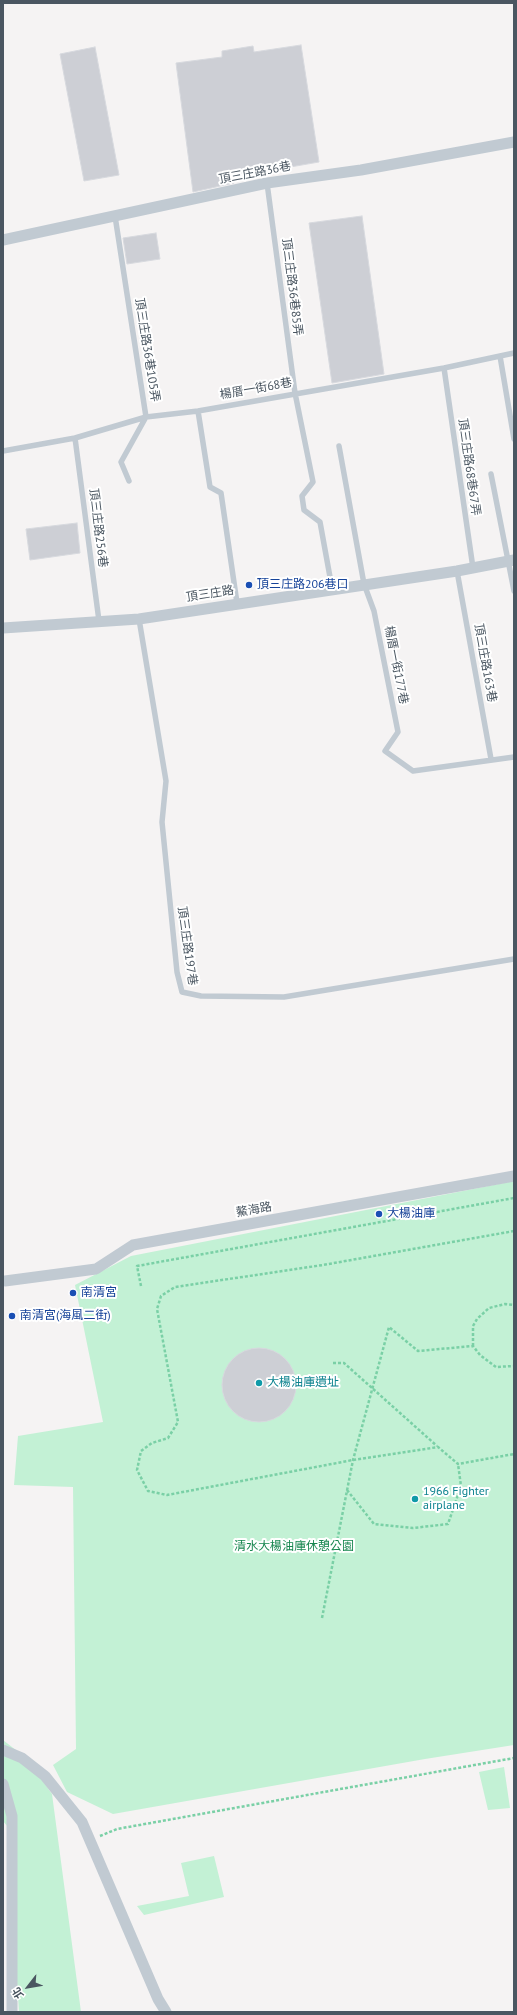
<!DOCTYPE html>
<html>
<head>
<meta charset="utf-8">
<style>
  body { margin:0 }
  #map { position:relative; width:517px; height:2015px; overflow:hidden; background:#f5f3f3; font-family:"PT Sans","Noto Sans TC",sans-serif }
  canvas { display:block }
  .frame { position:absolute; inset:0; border:4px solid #4a5661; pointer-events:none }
  .north { position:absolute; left:8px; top:1967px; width:40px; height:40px; -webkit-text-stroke:3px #fff; paint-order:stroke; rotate:239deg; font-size:11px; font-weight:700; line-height:16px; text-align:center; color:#4a5661 }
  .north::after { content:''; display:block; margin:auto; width:14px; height:18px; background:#4a5661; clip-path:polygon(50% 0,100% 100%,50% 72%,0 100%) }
</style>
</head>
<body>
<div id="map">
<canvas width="517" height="2015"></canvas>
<div class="frame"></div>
<div class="north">北</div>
</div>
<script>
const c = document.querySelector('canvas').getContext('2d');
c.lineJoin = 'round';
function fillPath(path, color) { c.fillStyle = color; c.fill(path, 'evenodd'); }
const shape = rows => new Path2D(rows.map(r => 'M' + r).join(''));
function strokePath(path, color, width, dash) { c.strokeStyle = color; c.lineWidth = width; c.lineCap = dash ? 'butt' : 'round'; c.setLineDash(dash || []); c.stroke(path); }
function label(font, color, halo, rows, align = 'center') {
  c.font = font + ' "PT Sans","Noto Sans TC",sans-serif'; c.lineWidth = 4; c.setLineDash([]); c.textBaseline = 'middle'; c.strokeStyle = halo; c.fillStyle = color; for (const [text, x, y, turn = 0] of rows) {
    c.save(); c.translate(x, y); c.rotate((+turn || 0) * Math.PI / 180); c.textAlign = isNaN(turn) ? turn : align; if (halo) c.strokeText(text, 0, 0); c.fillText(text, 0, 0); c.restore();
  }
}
fillPath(shape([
  [514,1181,514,1745,425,1759,113,1814,67,1792,53,1765,76,1749,73,1487,14,1485,18,1436,103,1422,75,1285,131,1256],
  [3,1740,26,1758,52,1794,81,2012,19,2012,15,1952,17,1838,3,1821],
  [504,1767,510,1808,488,1810,479,1772],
  [214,1856,224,1897,144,1915,137,1906,189,1896,181,1863]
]), '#c3f1d5');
const building = shape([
  [301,45,319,162,233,177,234,183,193,192,176,63,222,57,222,51,253,46,254,52,301,45],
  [95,47,119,175,84,181,60,54,95,47],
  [362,216,384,374,332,383,309,223,362,216],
  [156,233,160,259,127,264,123,238,156,233],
  [77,523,80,553,30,560,26,529,77,523],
  '222 1385a37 37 0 1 1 74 0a37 37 0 1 1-74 0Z'
]);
fillPath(building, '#cdcfd5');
strokePath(building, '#d7d9de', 1);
strokePath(shape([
  [514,1231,323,1265,175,1287,161,1296,157,1309,178,1422,168,1438,152,1443,141,1451,137,1470,148,1491,167,1495,353,1460,438,1447,458,1464,514,1454],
  [141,1286,137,1266,514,1198],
  [473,1346,473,1326,477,1319,489,1308,505,1304,514,1305],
  [333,1363,344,1363,437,1446],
  [347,1490,374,1524,413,1528,448,1524,461,1486,458,1464],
  [322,1618,353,1460,389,1327,418,1351,473,1346,480,1355,496,1367,514,1366],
  [100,1836,117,1829,514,1758]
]), '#7ad0a6', 2.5, [3, 2]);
strokePath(shape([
  [267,183,295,393,313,482,302,496,304,510,320,522,332,588],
  [115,216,146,417,121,462,129,481],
  [500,356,514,439],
  [444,368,473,568],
  [198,411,210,487,221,493,237,603],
  [75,438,99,621],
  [339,446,364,584,374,611,398,732,385,751,413,771,514,757],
  [3,451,75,438,146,417,198,411,444,368,514,353],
  [491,474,514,591],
  [457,571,491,759],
  [139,619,166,781,162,822,177,972,182,992,201,996,284,997,514,959]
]), '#c1cad2', 5.5);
strokePath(shape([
  [3,240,267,183,361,170,514,142],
  [3,628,139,619,457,571,514,560],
  [5,1281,96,1269,133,1245,514,1176],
  [3,1750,22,1758,45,1776,82,1822,158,1999,166,2012],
  [3,1784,12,1816,12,2012]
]), '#c1cad2', 11);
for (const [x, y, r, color] of [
  [249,585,4,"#1a4fb4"],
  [379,1214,4,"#1a4fb4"],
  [73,1293,4,"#1a4fb4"],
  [12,1316,4,"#1a4fb4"],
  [259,1383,4,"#0f9aa8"],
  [415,1499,4,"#0f9aa8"]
]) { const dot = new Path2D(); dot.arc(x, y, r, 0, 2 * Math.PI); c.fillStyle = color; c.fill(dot); strokePath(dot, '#fff', 1.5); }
label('12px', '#4a5661', '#fff', [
  ["頂三庄路36巷",255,173,-11],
  ["頂三庄路36巷85弄",292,287,83],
  ["頂三庄路36巷105弄",147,350,81],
  ["楊厝一街68巷",256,389,-10],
  ["頂三庄路68巷67弄",469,467,82],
  ["頂三庄路256巷",98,528,83],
  ["頂三庄路",210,594,-9],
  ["頂三庄路163巷",485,663,80],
  ["楊厝一街177巷",396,665,79],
  ["頂三庄路197巷",187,946,82],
  ["鰲海路",254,1210,-10]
]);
label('12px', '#164399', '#fff', [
  ["頂三庄路206巷口",257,585],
  ["大楊油庫",387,1214],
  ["南清宮",81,1293],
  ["南清宮(海風二街)",20,1316]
], 'left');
label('12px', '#0d838f', '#fff', [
  ["大楊油庫遺址",267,1383],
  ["1966 Fighter",423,1492],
  ["airplane",423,1506]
], 'left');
label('12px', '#17864f', '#fff', [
  ["清水大楊油庫休憩公園",294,1547]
]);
</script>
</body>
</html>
